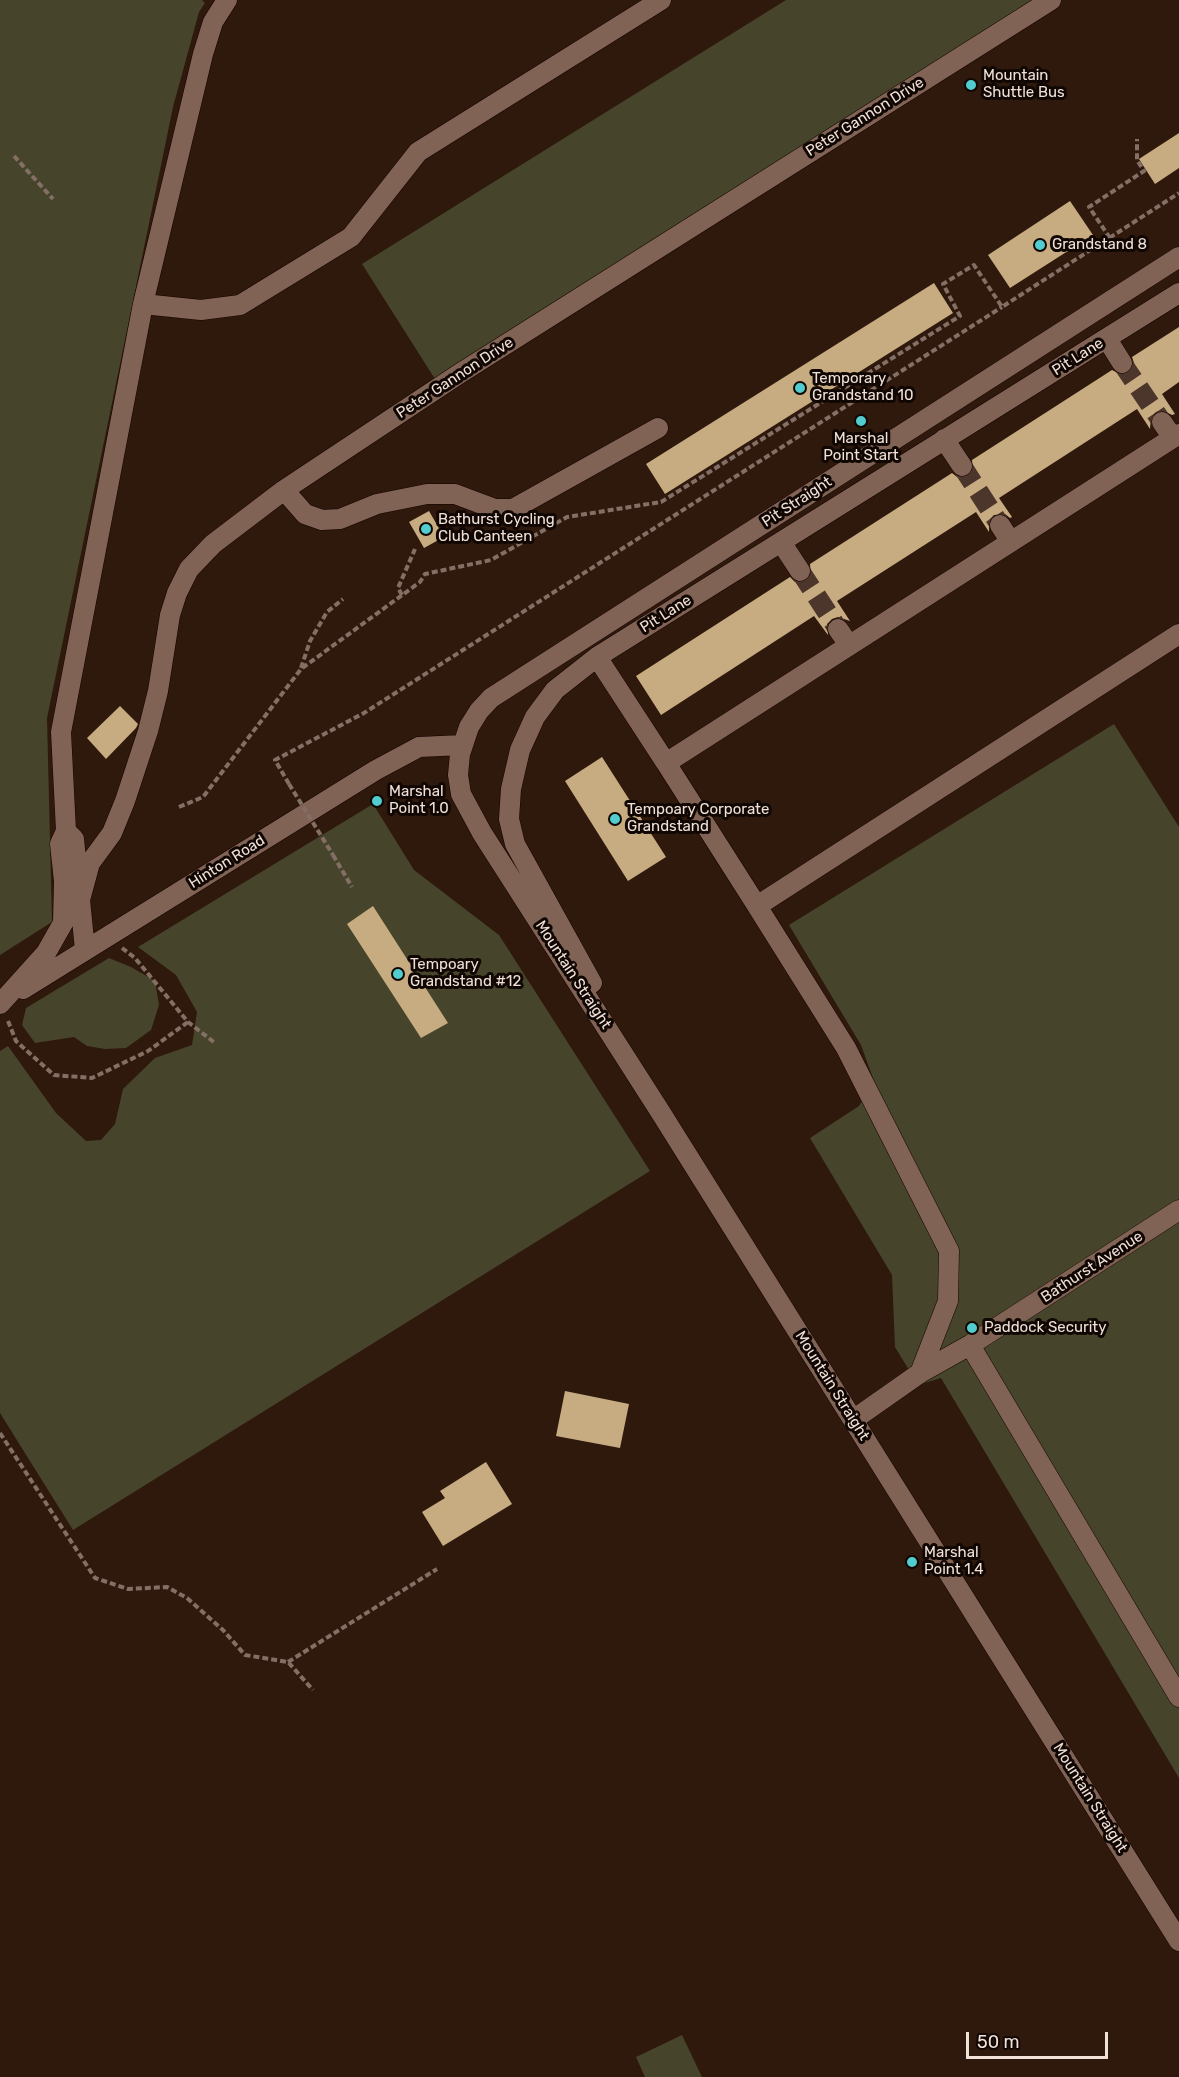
<!DOCTYPE html>
<html>
<head>
<meta charset="utf-8">
<style>
  body { margin:0 }
  #map { position:relative; width:1179px; height:2077px; overflow:hidden; background:#2f180c; font-family:Rubik,sans-serif }
  canvas { display:block }
  .scale { position:absolute; left:966px; top:2032px; width:142px; height:27px; box-sizing:border-box; border:3px solid #f0e0d8; border-top:0; padding-left:8px; font-size:18px; line-height:21px; white-space:nowrap; color:#f0e0d8; -webkit-text-stroke:4px #100703; paint-order:stroke }
</style>
</head>
<body>
<div id="map">
<canvas width="1179" height="2077"></canvas>
<div class="scale">50 m</div>
</div>
<script>
const c = document.querySelector('canvas').getContext('2d');
c.lineJoin = 'round';
function fillPath(path, color) { c.fillStyle = color; c.fill(path, 'evenodd'); }
const shape = rows => new Path2D(rows.map(r => 'M' + r).join(''));
function strokePath(path, color, width, dash) { c.strokeStyle = color; c.lineWidth = width; c.lineCap = dash ? 'butt' : 'round'; c.setLineDash(dash || []); c.stroke(path); }
function label(font, color, halo, rows, align = 'center') {
  c.font = font + ' Rubik,sans-serif'; c.lineWidth = 6; c.setLineDash([]); c.textBaseline = 'middle'; c.strokeStyle = halo; c.fillStyle = color; for (const [text, x, y, turn = 0] of rows) {
    c.save(); c.translate(x, y); c.rotate((+turn || 0) * Math.PI / 180); c.textAlign = isNaN(turn) ? turn : align; if (halo) c.strokeText(text, 0, 0); c.fillText(text, 0, 0); c.restore();
  }
}
fillPath(shape([
  [0,0,202,0,205,3,199,12,173,107,47,718,52,922,0,955],
  [786,0,1032,0,435,379,362,264],
  [1114,724,1179,827,1179,1778,941,1378,918,1385,895,1347,892,1275,810,1138,859,1106,874,1081,861,1045,789,925],
  [373,804,414,870,499,935,650,1171,73,1530,0,1413,0,1051,8,1046,56,1113,86,1141,101,1140,115,1124,123,1089,155,1058,192,1045,197,1012,176,975,138,947],
  [109,958,131,967,155,981,159,1005,151,1030,126,1048,105,1049,87,1046,74,1037,35,1043,22,1025,26,1008],
  [682,2035,702,2077,645,2077,636,2057]
]), '#46452b');
fillPath(shape([
  [1179,133,1179,168,1155,184,1139,159],
  [1070,201,1093,235,1010,288,988,255],
  [934,283,953,313,665,494,646,464],
  [1179,327,1179,382,1162,394,1175,414,1172,415,1162,410,1156,412,1151,417,1150,429,1137,409,999,498,1012,517,1010,518,1005,514,994,515,989,520,989,532,976,512,837,601,850,621,838,617,832,619,827,624,828,635,814,616,661,715,636,676,790,577,795,582,806,581,811,576,810,564,952,473,957,477,968,476,973,471,972,460,1112,370,1122,375,1129,373,1134,363,1132,357],
  [429,511,444,537,424,548,409,522],
  [120,706,138,724,136,728,106,759,87,738],
  [602,757,666,857,628,881,565,781],
  [373,906,448,1023,421,1038,347,924],
  [565,1391,629,1404,620,1448,556,1436],
  [486,1462,512,1504,443,1546,422,1512,445,1498,440,1491]
]), '#c7ac82');
strokePath(shape([
  [1122,363,1162,422],
  [962,466,1000,525],
  [800,571,838,629]
]), '#4c362b', 20, [20, 10]);
const minor = shape([
  [1179,257,491,698,479,711,469,727,460,754,458,775,461,794,482,833,661,1113,1179,1941],
  [143,304,201,310,240,305,351,237,418,152,661,0],
  [1107,339,1122,363],
  [1162,422,1173,438],
  [1179,434,666,763,757,906,1179,634],
  [944,439,962,466],
  [284,490,305,514,322,520,340,519,377,504,427,494,455,494,495,509,513,509,658,428],
  [1000,525,1011,542],
  [781,542,800,571],
  [838,629,849,645],
  [597,657,666,763],
  [66,831,74,839,85,950],
  [757,906,846,1048,949,1251,948,1301,920,1373],
  [63,920,80,900,90,863,112,833,125,801,148,731,158,691,170,615,177,593,189,569,213,544,284,490,459,374,1051,0],
  [592,983,515,844,509,819,511,789,520,750,535,717,555,690,597,657,1179,293],
  [23,989,376,770,419,747,462,745],
  [0,1004,46,953,63,923,64,881,60,844,66,831,61,732,143,304,203,54,213,22,227,0],
  [970,1345,1179,1697],
  [853,1420,920,1373,970,1345,1179,1210]
]);
strokePath(minor, '#160300', 21);
strokePath(shape([
  [14,156,53,199],
  [1110,238,1089,207,1144,171,1137,160,1137,139],
  [402,595,398,588,415,549],
  [301,668,310,641,327,612,343,599],
  [289,784,275,760,364,713,1002,307],
  [179,807,203,797,301,669,420,582,425,574,491,560,567,517,661,502,960,316,943,284,974,265,1002,307,1179,193],
  [333,855,352,887],
  [122,948,135,958,188,1022,215,1043],
  [8,1021,16,1041,54,1075,92,1078,148,1051,188,1022],
  [0,1433,95,1578,128,1589,167,1587,187,1598,223,1630,245,1655,288,1662,313,1690],
  [288,1662,437,1569]
]), '#836f65', 4, [6, 3]);
strokePath(minor, '#806355', 20);
strokePath(shape([
  [289,784,333,855]
]), '#836f65', 4, [6, 3]);
for (const [x, y, r, color] of [
  [971,85,6,"#52cdcf"],
  [1040,245,6,"#52cdcf"],
  [800,388,6,"#52cdcf"],
  [861,421,6,"#52cdcf"],
  [426,529,6,"#52cdcf"],
  [377,801,6,"#52cdcf"],
  [615,819,6,"#52cdcf"],
  [398,974,6,"#52cdcf"],
  [972,1328,6,"#52cdcf"],
  [912,1562,6,"#52cdcf"]
]) { const dot = new Path2D(); dot.arc(x, y, r, 0, 2 * Math.PI); c.fillStyle = color; c.fill(dot); strokePath(dot, '#100703', 2); }
label('15px', '#f0e0d8', '#100703', [
  ["Mountain",983,76],
  ["Shuttle Bus",983,93],
  ["Grandstand 8",1052,245],
  ["Temporary",812,379],
  ["Grandstand 10",812,396],
  ["Marshal",861,439,"center"],
  ["Point Start",861,456,"center"],
  ["Bathurst Cycling",438,520],
  ["Club Canteen",438,537],
  ["Marshal",389,792],
  ["Point 1.0",389,809],
  ["Tempoary Corporate",627,810],
  ["Grandstand",627,827],
  ["Tempoary",410,965],
  ["Grandstand #12",410,982],
  ["Paddock Security",984,1328],
  ["Marshal",924,1553],
  ["Point 1.4",924,1570]
], 'left');
label('15px', '#f0e0d8', '#100703', [
  ["Peter Gannon Drive",865,117,-32],
  ["Pit Lane",1078,357,-32],
  ["Peter Gannon Drive",455,378,-33],
  ["Pit Straight",797,502,-33],
  ["Pit Lane",666,614,-32],
  ["Hinton Road",227,862,-32],
  ["Mountain Straight",573,975,57],
  ["Bathurst Avenue",1092,1267,-33],
  ["Mountain Straight",832,1386,58],
  ["Mountain Straight",1090,1798,58]
]);
</script>
</body>
</html>
